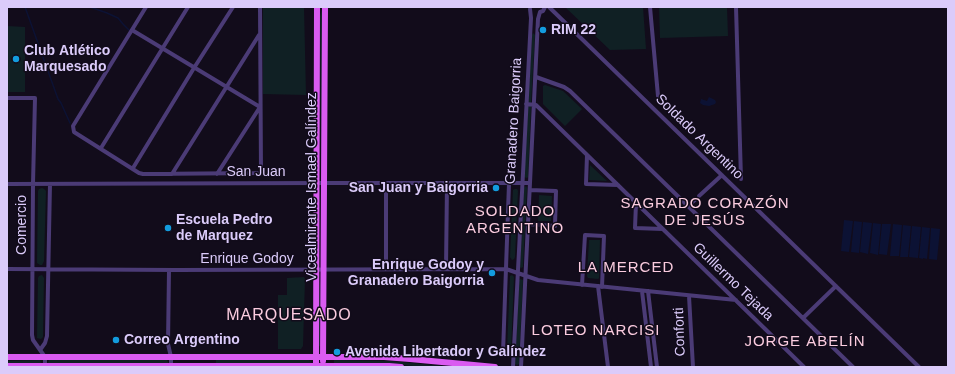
<!DOCTYPE html>
<html>
<head>
<meta charset="utf-8">
<style>
  body { margin:0 }
  #map { position:relative; width:955px; height:374px; overflow:hidden; background:#120c1b; font-family:Arial,sans-serif }
  canvas { display:block }
  .frame { position:absolute; inset:0; border:8px solid #dbcbfa; pointer-events:none }
</style>
</head>
<body>
<div id="map">
<canvas width="955" height="374"></canvas>
<div class="frame"></div>
</div>
<script>
const c = document.querySelector('canvas').getContext('2d');
c.lineJoin = 'round';
function fillPath(path, color) { c.fillStyle = color; c.fill(path, 'evenodd'); }
const shape = rows => new Path2D(rows.map(r => 'M' + r).join(''));
function strokePath(path, color, width, dash) { c.strokeStyle = color; c.lineWidth = width; c.lineCap = dash ? 'butt' : 'round'; c.setLineDash(dash || []); c.stroke(path); }
function label(font, color, halo, rows, align = 'center') {
  c.font = font + ' Arial,sans-serif'; c.lineWidth = 3; c.setLineDash([]); c.textBaseline = 'middle'; c.strokeStyle = halo; c.fillStyle = color; for (const [text, x, y, turn = 0] of rows) {
    c.save(); c.translate(x, y); c.rotate((+turn || 0) * Math.PI / 180); c.textAlign = isNaN(turn) ? turn : align; if (halo) c.strokeText(text, 0, 0); c.fillText(text, 0, 0); c.restore();
  }
}
fillPath(shape([
  [263,7,304,7,306,95,263,94],
  [565,7,643,7,646,49,610,50],
  [659,7,727,7,728,36,660,38],
  [322,9,322,171,321,172,320,16],
  [7,26,25,27,25,92,7,92],
  [533,33,535,35,531,103,528,102,532,35],
  [545,85,563,91,582,109,565,126,543,104,543,86],
  [529,106,531,106,531,107,528,177,527,178,524,177,528,107],
  [590,165,607,181,589,180],
  [526,186,527,188,523,267,521,268,520,267,524,188],
  [42,188,44,189,46,191,44,261,42,265,40,265,37,263,38,191,39,189],
  [515,189,517,189,518,191,515,257,514,259,512,260,510,257,513,190],
  [539,195,552,196,551,221,538,221],
  [589,240,600,240,599,278,598,279,588,278,587,276],
  [42,275,44,278,43,337,41,339,37,338,37,337,38,278,39,276],
  [512,275,514,277,511,352,510,352,507,351,510,276],
  [304,277,305,279,303,346,301,349,278,349,278,295,287,295,287,278],
  [320,279,321,285,321,346,318,346],
  [520,279,523,280,519,364,517,365,515,364,519,280],
  [40,360,41,363,40,364,7,364,7,361],
  [49,360,167,360,168,362,168,363,48,363],
  [216,360,309,360,311,362,310,363,216,363],
  [334,360,391,361,453,367,424,367,390,364,334,364]
]), '#102024');
fillPath(shape([
  [709,97,715,100,716,102,715,104,709,106,703,105,700,103,701,99,707,101],
  [844,220,853,221,849,252,841,251],
  [854,221,862,222,859,253,851,252],
  [863,222,872,223,868,254,860,252],
  [873,223,881,224,878,255,870,253],
  [882,224,891,224,887,255,879,254],
  [893,224,902,225,899,256,890,256],
  [903,225,911,226,908,257,900,257],
  [912,226,921,227,918,258,909,257],
  [922,227,930,228,927,259,923,258,923,259,919,258],
  [931,228,940,229,937,260,929,259]
]), '#0c1234');
strokePath(shape([
  [25,7,58,99,61,103,70,123],
  [90,7,107,13,118,18,123,24,129,30]
]), '#0c1234', 1.5);
strokePath(shape([
  [146,7,73,126,74,132,139,173,143,174,261,173,260,7],
  [549,7,919,367],
  [650,7,658,96],
  [736,7,741,179],
  [132,30,260,107,217,174],
  [536,77,564,87,570,91,853,367],
  [7,98,35,98,33,184,32,335,33,340,45,357,45,366],
  [526,104,536,105,804,367],
  [101,148,188,7],
  [587,155,586,184,618,185],
  [133,168,194,68,233,7],
  [172,174,259,35],
  [386,183,386,269],
  [509,183,503,353,513,354],
  [7,184,324,183,530,183],
  [699,196,722,175],
  [636,203,635,228,663,229],
  [688,206,696,199],
  [528,224,555,226,556,191,530,190],
  [7,269,176,270,506,269,538,280,736,300],
  [446,269,447,183],
  [169,270,168,344,171,357,171,367],
  [582,285,585,235,604,236,602,287],
  [598,286,608,367],
  [642,291,651,367],
  [648,291,657,367],
  [689,296,693,367],
  [803,318,836,286],
  [40,350,45,343,47,336,50,184],
  [513,367,531,18,530,9],
  [521,367,538,19,540,12,543,11,545,7]
]), '#4b3b76', 4);
strokePath(shape([
  [7,357,384,357,410,359,495,367],
  [323,361,325,7],
  [7,366,389,366,401,367],
  [316,366,317,7]
]), '#da5bf1', 6);
for (const [x, y, r, color] of [
  [543,30,4,"#139cde"],
  [16,59,4,"#139cde"],
  [496,188,4,"#139cde"],
  [168,228,4,"#139cde"],
  [492,273,4,"#139cde"],
  [116,340,4,"#139cde"],
  [337,352,4,"#139cde"]
]) { const dot = new Path2D(); dot.arc(x, y, r, 0, 2 * Math.PI); c.fillStyle = color; c.fill(dot); strokePath(dot, '#120c1b', 1.5); }
label('bold 14px', '#dbcbfa', '#120c1b', [
  ["RIM 22",551,30],
  ["Club Atlético",24,51],
  ["Marquesado",24,67],
  ["San Juan y Baigorria",488,188,"right"],
  ["Escuela Pedro",176,220],
  ["de Marquez",176,236],
  ["Enrique Godoy y",484,265,"right"],
  ["Granadero Baigorria",484,281,"right"],
  ["Correo Argentino",124,340],
  ["Avenida Libertador y Galíndez",345,352]
], 'left');
label('14px', '#dbcbfa', '#120c1b', [
  ["Granadero Baigorria",514,121,-87],
  ["Soldado Argentino",699,137,44],
  ["San Juan",256,172],
  ["Vicealmirante Ismael Galíndez",312,187,-90],
  ["Comercio",22,225,-90],
  ["Enrique Godoy",247,259],
  ["Guillermo Tejada",733,282,44],
  ["Conforti",680,332,-92]
]);
c.letterSpacing = '1px';
label('15px', '#fbccdf', '#120c1b', [
  ["SAGRADO CORAZÓN",705,204],
  ["DE JESÚS",705,221],
  ["SOLDADO",515,212],
  ["ARGENTINO",515,229],
  ["LA MERCED",626,268],
  ["LOTEO NARCISI",596,331],
  ["JORGE ABELÍN",805,342]
]);
c.letterSpacing = '0px';
c.letterSpacing = '1px';
label('16px', '#fbccdf', '#120c1b', [
  ["MARQUESADO",289,316]
]);
c.letterSpacing = '0px';
</script>
</body>
</html>
